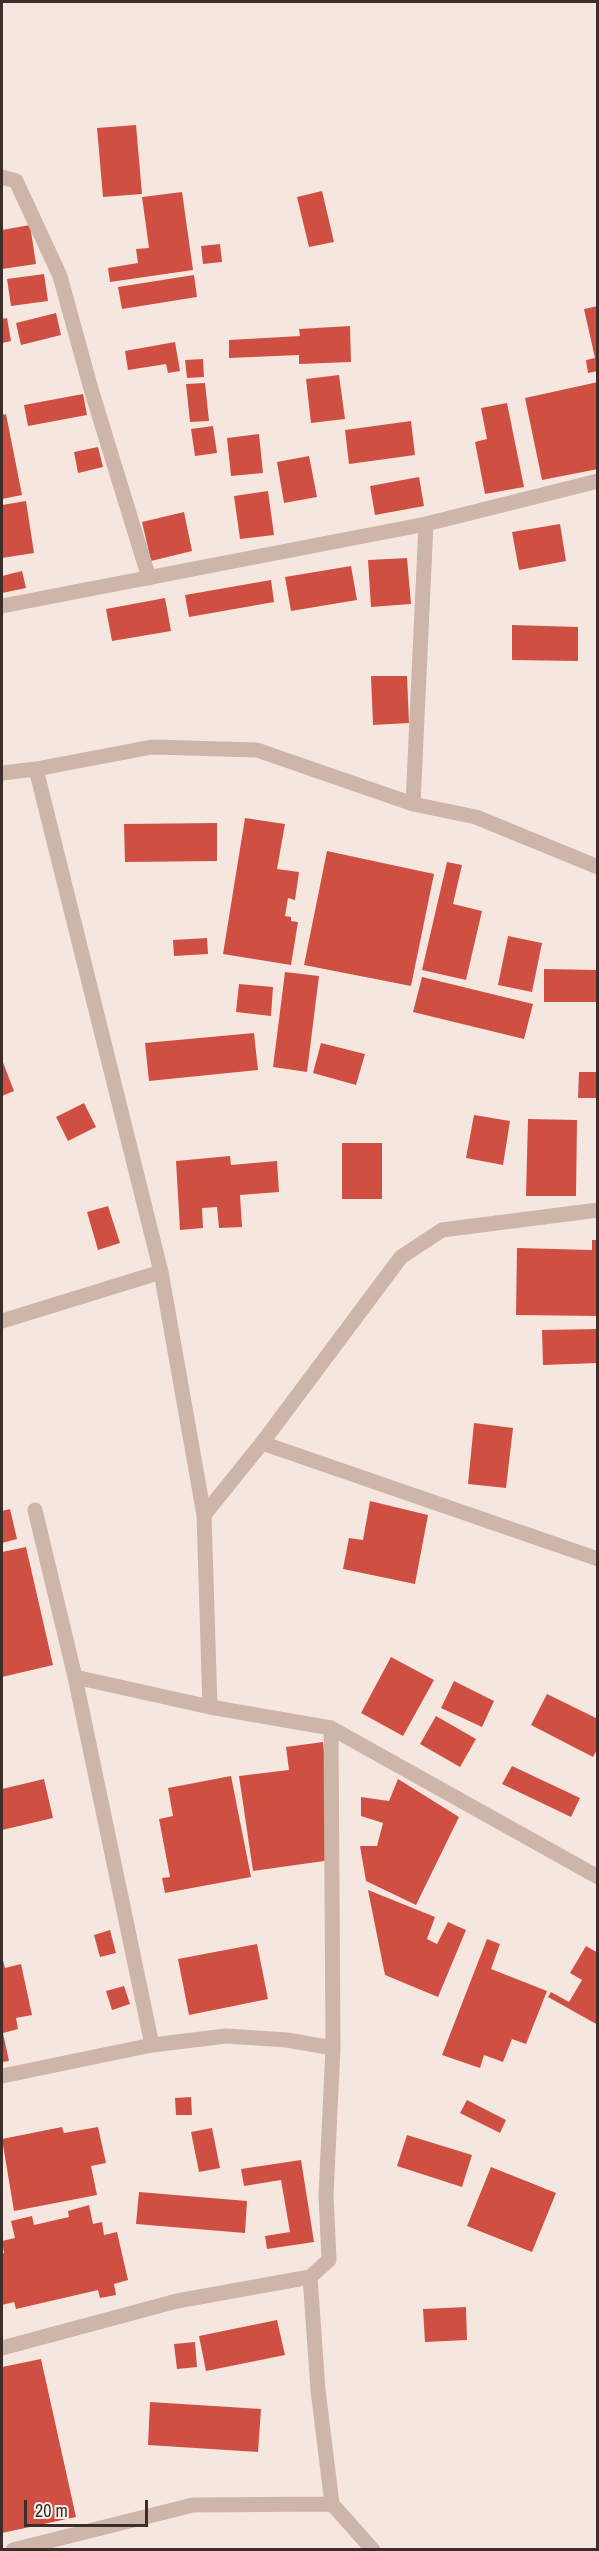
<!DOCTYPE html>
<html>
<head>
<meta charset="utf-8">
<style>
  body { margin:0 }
  #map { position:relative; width:599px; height:2551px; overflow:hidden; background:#f5e7df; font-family:"Archivo Narrow",sans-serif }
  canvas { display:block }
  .frame { position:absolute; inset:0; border:3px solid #3b2d2a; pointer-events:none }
  .scale { position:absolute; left:24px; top:2500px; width:124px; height:27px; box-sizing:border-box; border:3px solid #3b2d2a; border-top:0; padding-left:8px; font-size:18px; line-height:21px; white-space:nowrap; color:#3b2d2a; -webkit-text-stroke:4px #fcf2ec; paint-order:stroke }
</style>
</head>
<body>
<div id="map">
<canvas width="599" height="2551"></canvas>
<div class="frame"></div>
<div class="scale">20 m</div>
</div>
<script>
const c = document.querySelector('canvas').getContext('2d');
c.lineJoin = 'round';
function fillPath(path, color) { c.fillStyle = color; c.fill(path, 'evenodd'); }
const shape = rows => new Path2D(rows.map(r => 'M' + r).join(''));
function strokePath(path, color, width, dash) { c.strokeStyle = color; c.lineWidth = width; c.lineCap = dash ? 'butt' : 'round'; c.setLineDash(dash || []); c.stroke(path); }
fillPath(shape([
  [136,125,142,194,103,197,97,128],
  [322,191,334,242,309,247,297,197],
  [182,192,193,270,110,282,108,268,138,263,136,249,149,248,142,197],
  [30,225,36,264,2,269,2,230],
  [220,244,222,262,203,264,201,246],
  [44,274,48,301,11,306,7,279],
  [194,275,197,297,122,309,118,287],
  [598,306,598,371,588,373,586,360,595,358,584,309],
  [56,313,61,335,21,345,16,323],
  [7,318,11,341,2,343,2,319],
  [350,326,351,362,299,364,299,355,229,358,229,340,300,336,299,329],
  [175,342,180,371,168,373,166,364,128,370,125,351],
  [203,359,204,377,187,378,185,360],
  [339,375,345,419,311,423,306,379],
  [598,382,598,469,542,480,525,398],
  [205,383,209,421,190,422,186,384],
  [83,394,87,415,28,426,24,405],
  [507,403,524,487,485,494,475,442,487,439,481,408],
  [6,414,22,495,2,499,2,415],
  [411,421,415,455,349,464,345,430],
  [213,426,217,453,195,456,191,429],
  [259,434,263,473,231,476,227,438],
  [98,447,103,467,78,473,74,452],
  [309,456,317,497,284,503,277,462],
  [419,477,424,506,375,515,370,486],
  [268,491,274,535,240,539,234,496],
  [26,501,34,553,2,558,2,505],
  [184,512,192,551,151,561,142,522],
  [560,524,566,561,519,570,512,532],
  [407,558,411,604,371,607,368,560],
  [351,566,357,600,291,611,285,577],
  [22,571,26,588,2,593,2,576],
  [271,580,274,602,189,617,185,595],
  [165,598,171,631,112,641,106,609],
  [512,625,578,627,578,661,512,660],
  [371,676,407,676,409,723,373,725],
  [245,818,285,824,277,869,299,872,295,900,288,898,285,916,291,917,291,921,298,922,291,965,223,954],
  [217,823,217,861,125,862,124,824],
  [327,851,434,874,411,986,304,965],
  [447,862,462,865,453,904,482,911,466,980,422,970],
  [508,936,542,943,532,992,498,985],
  [207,938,208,954,174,956,173,940],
  [544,969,598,970,598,1002,544,1002],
  [285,972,319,976,307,1072,273,1067],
  [422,977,533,1004,524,1039,413,1012],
  [239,984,273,987,271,1016,236,1012],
  [254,1033,258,1070,149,1081,145,1043],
  [321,1043,365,1054,356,1085,313,1073],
  [2,1060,14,1091,2,1096],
  [579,1072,598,1072,598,1098,578,1098],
  [84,1103,96,1127,68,1141,56,1117],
  [474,1115,510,1121,503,1165,466,1158],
  [528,1119,577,1120,576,1196,526,1196],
  [342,1143,382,1143,382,1199,342,1199],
  [230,1156,231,1165,277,1161,279,1192,240,1195,242,1227,219,1228,217,1207,202,1208,203,1228,180,1230,176,1161],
  [108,1206,120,1243,98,1250,87,1212],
  [592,1240,598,1240,598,1316,516,1315,517,1248,592,1250],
  [598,1329,598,1363,543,1365,542,1330],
  [474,1423,513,1428,506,1488,468,1484],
  [370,1501,428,1515,415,1584,343,1569,349,1538,363,1540],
  [10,1509,17,1539,2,1543,2,1511],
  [26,1547,53,1665,2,1677,2,1552],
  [391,1657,434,1680,403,1736,361,1713],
  [454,1681,494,1701,482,1727,441,1708],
  [547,1694,598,1719,598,1748,593,1757,531,1725],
  [436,1716,476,1739,460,1767,420,1744],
  [323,1742,338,1859,253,1871,239,1776,289,1770,286,1747],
  [512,1766,580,1798,571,1817,502,1784],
  [231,1776,251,1877,165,1893,162,1878,170,1877,159,1819,173,1816,168,1788],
  [44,1779,53,1818,2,1830,2,1789],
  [398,1779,459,1817,416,1905,366,1881,360,1846,377,1846,383,1823,361,1816,361,1797,389,1801],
  [368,1890,435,1917,427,1939,437,1944,448,1922,466,1930,438,1997,385,1975],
  [110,1930,116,1953,100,1957,94,1935],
  [487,1939,500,1944,491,1969,547,1991,526,2044,512,2039,503,2062,484,2055,480,2068,442,2055],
  [257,1944,268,1999,189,2015,178,1959],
  [586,1946,598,1953,598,2025,548,1997,551,1992,569,2002,582,1980,570,1973],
  [2,1956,5,1968,21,1964,32,2015,16,2018,18,2029,3,2033,9,2061,2,2062],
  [124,1986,130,2004,112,2010,106,1991],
  [191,2097,192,2115,176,2115,175,2098],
  [467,2100,506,2120,500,2133,460,2113],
  [62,2127,64,2133,98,2127,106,2163,91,2166,97,2195,14,2211,2,2139],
  [212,2128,220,2168,199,2172,191,2132],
  [407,2135,472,2155,462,2187,397,2166],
  [301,2160,314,2242,267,2249,265,2236,290,2232,281,2180,244,2186,241,2169],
  [491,2167,556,2193,532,2252,467,2226],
  [139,2192,247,2201,245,2233,136,2224],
  [89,2205,93,2224,102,2222,104,2235,117,2232,128,2280,114,2284,116,2295,100,2298,98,2290,16,2309,14,2302,2,2305,2,2254,4,2253,2,2241,15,2238,11,2221,32,2216,34,2225,69,2217,68,2211],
  [466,2307,467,2340,425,2342,423,2309],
  [277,2320,285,2355,206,2371,199,2336],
  [195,2342,197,2367,177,2369,174,2344],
  [41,2359,76,2517,2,2533,2,2367],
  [150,2402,261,2409,258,2452,148,2445]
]), '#cf5043');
strokePath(shape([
  [2,177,16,181,60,276,91,389,149,578],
  [2,606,426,524,598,481],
  [36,769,161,1272,204,1515,210,1707],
  [2,773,36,769,152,747,257,750,413,804,476,817,598,867],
  [413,804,426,524],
  [2,1321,161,1272],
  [262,1443,598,1559],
  [35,1510,75,1677,152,2045],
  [204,1515,262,1443,401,1257,442,1230,598,1210],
  [75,1677,210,1707,331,1728,598,1877],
  [331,1728,333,2048],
  [2,2076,152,2045,226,2036,287,2040,333,2048,326,2195,329,2260,310,2277],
  [2,2348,177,2301,310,2277,318,2390,332,2504],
  [13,2550,193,2505,332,2504,373,2550]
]), '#ceb5a9', 15);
</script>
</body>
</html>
